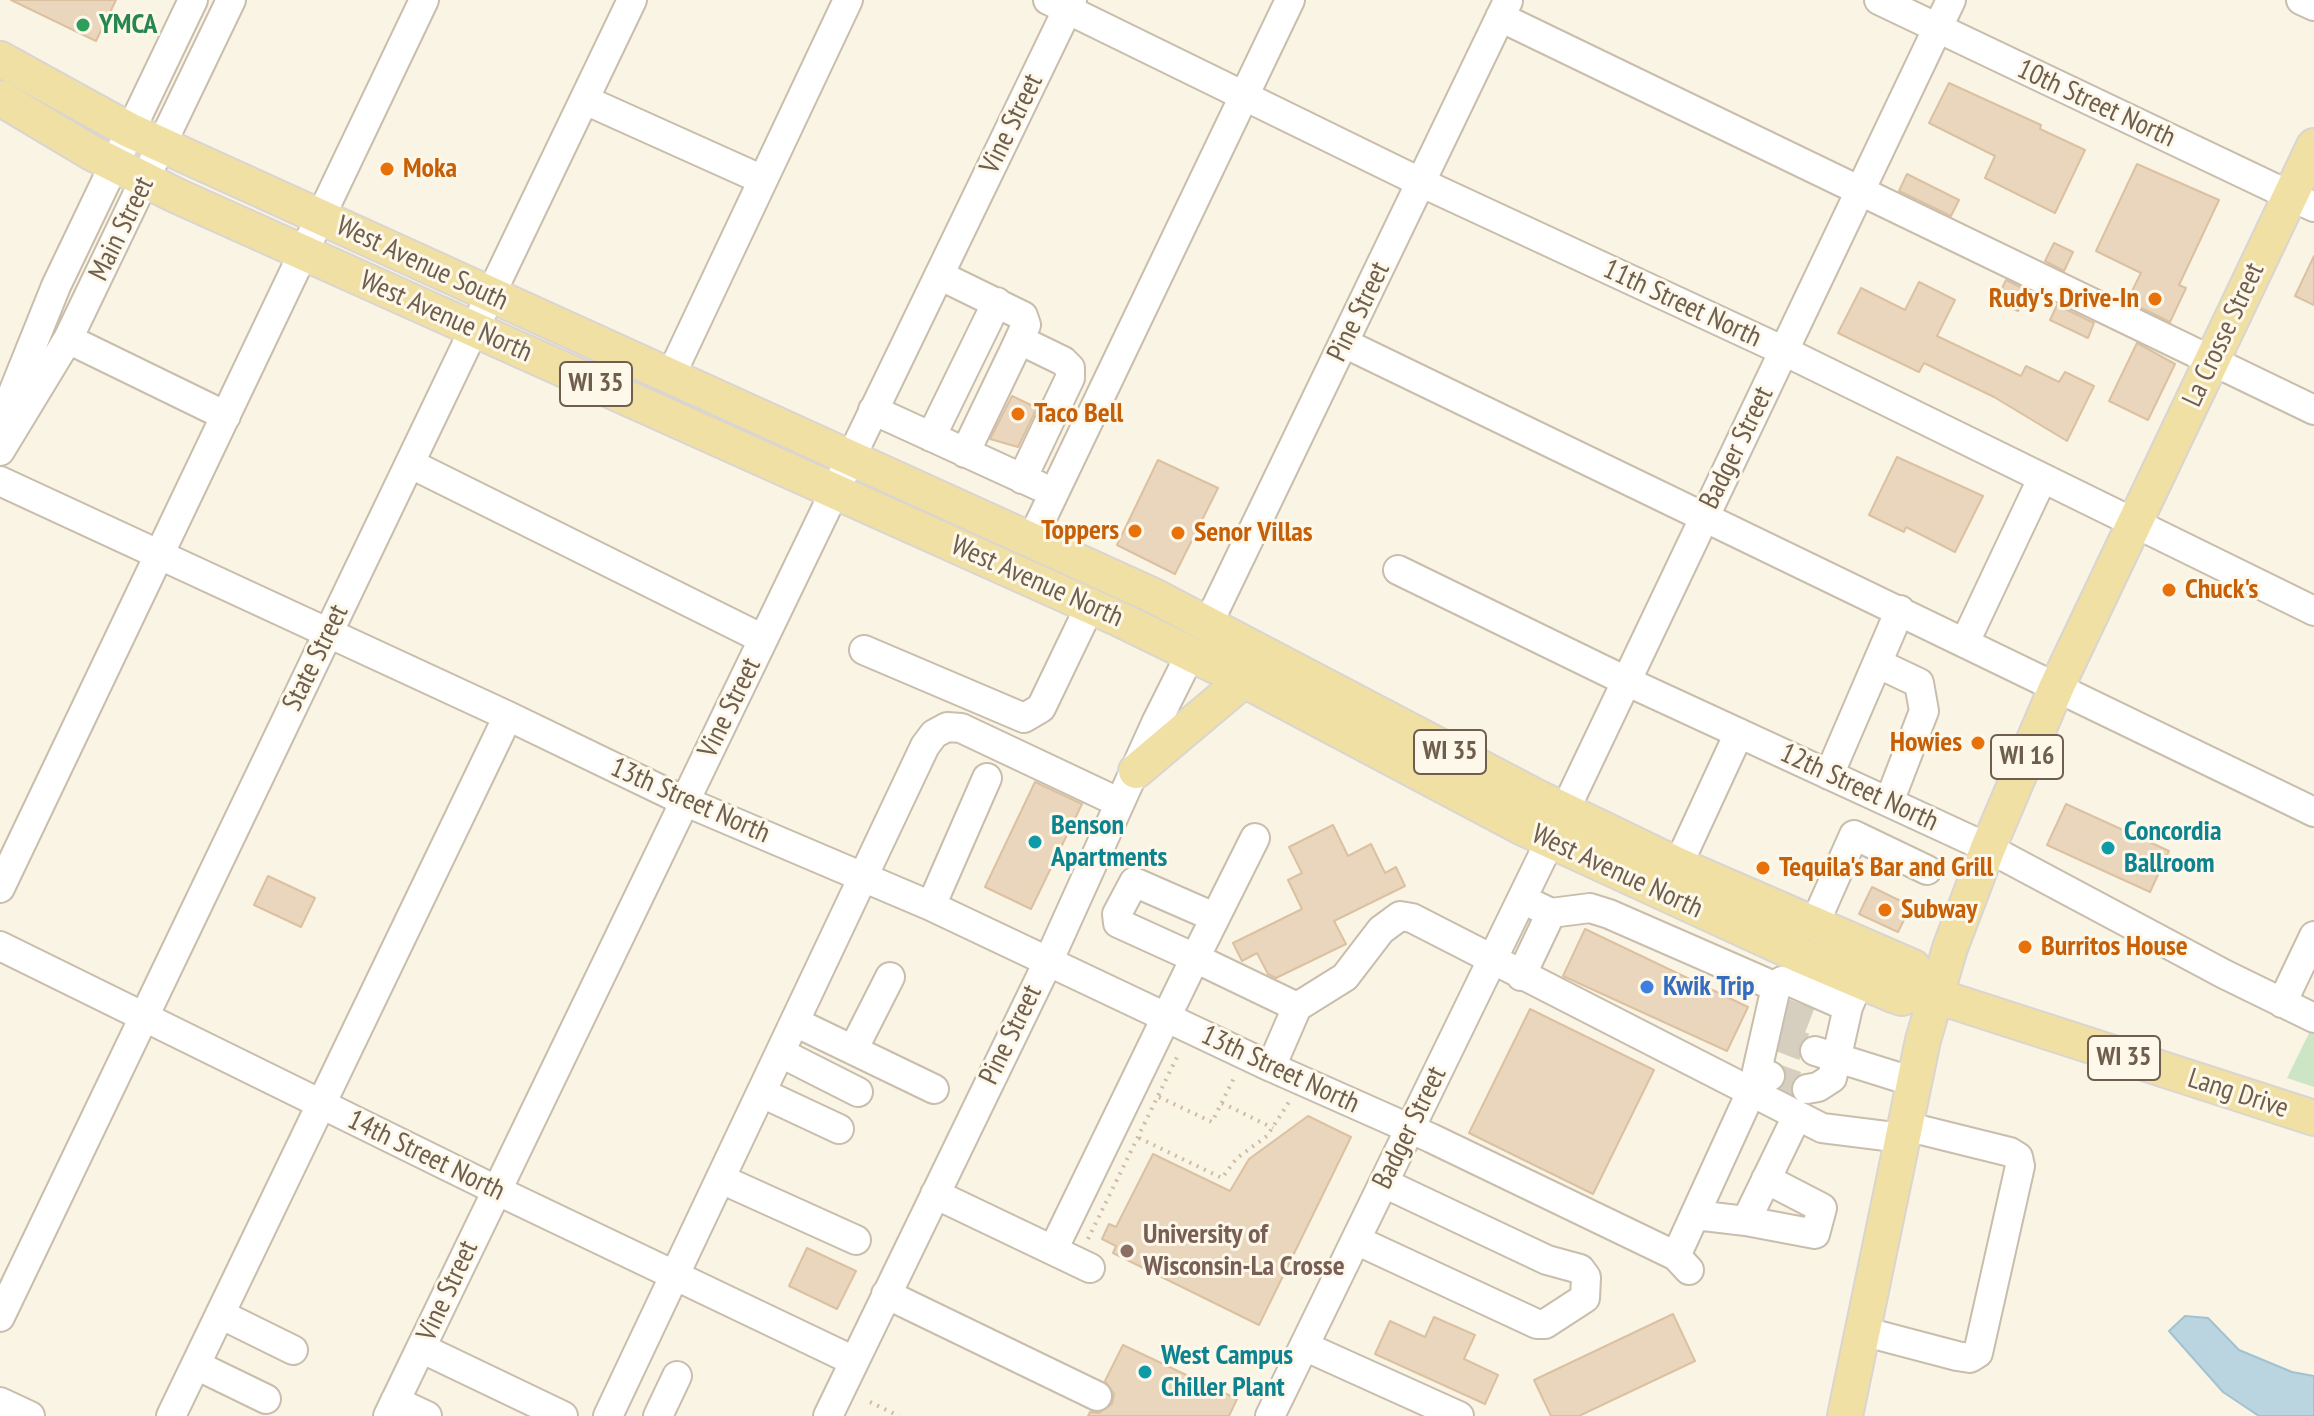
<!DOCTYPE html>
<html>
<head>
<meta charset="utf-8">
<style>
  body { margin:0 }
  canvas { display:block; background:#f9f4e4 }
</style>
</head>
<body>
<canvas width="2314" height="1416"></canvas>
<script>
const c = document.querySelector('canvas').getContext('2d');
c.lineJoin = 'round';
function fillPath(path, color) { c.fillStyle = color; c.fill(path, 'evenodd'); }
const shape = rows => new Path2D(rows.map(r => 'M' + r).join(''));
function strokePath(path, color, width, dash) { c.strokeStyle = color; c.lineWidth = width; c.lineCap = dash ? 'butt' : 'round'; c.setLineDash(dash || []); c.stroke(path); }
function label(font, color, halo, rows, align = 'center') {
  c.font = font + ' "PT Sans Narrow",sans-serif'; c.lineWidth = 6; c.setLineDash([]); c.textBaseline = 'middle'; c.strokeStyle = halo; c.fillStyle = color; for (const [text, x, y, turn = 0] of rows) {
    c.save(); c.translate(x, y); c.rotate((+turn || 0) * Math.PI / 180); c.textAlign = isNaN(turn) ? turn : align; if (halo) c.strokeText(text, 0, 0); c.fillText(text, 0, 0); c.restore();
  }
}
fillPath(shape([
  [2314,1023,2314,1087,2287,1078]
]), '#cce5c4');
const water = shape([
  [2185,1316,2208,1318,2239,1350,2292,1372,2314,1376,2314,1416,2259,1416,2223,1392,2169,1331,2185,1316]
]);
fillPath(water, '#bbd5e0');
strokePath(water, '#a2c2d1', 2);
const building = shape([
  [11,0,116,0,96,41,11,0],
  [1949,83,2041,125,2040,129,2085,150,2055,213,1985,178,1995,156,1929,123,1949,83],
  [2137,164,2219,200,2179,285,2186,288,2170,322,2127,301,2141,273,2096,251,2137,164],
  [1907,174,1959,200,1951,216,1899,191,1907,174],
  [2054,243,2073,252,2064,271,2045,261,2054,243],
  [2314,256,2314,305,2295,296,2314,256],
  [2006,280,2028,291,2018,311,1996,301,2006,280],
  [1919,282,1955,300,1937,336,2021,376,2026,366,2059,382,2065,372,2094,386,2067,441,1994,397,1924,363,1919,372,1838,333,1861,288,1905,310,1919,282],
  [2057,305,2094,323,2088,338,2050,320,2057,305],
  [2137,343,2175,364,2148,420,2109,401,2137,343],
  [1012,396,1037,408,1018,447,990,439,1012,396],
  [1897,457,1983,496,1955,552,1906,527,1904,532,1869,515,1897,457],
  [1158,460,1218,488,1175,574,1117,545,1158,460],
  [1035,782,1082,804,1031,909,985,887,1035,782],
  [2066,804,2169,851,2150,892,2047,845,2066,804],
  [1333,825,1348,856,1371,844,1385,873,1396,867,1405,886,1334,921,1346,944,1276,978,1268,974,1257,953,1242,961,1233,943,1302,909,1288,880,1302,873,1289,847,1333,825],
  [268,876,315,898,301,927,254,905,268,876],
  [1872,887,1911,906,1898,932,1859,914,1872,887],
  [1585,929,1748,1007,1727,1051,1563,976,1585,929],
  [1530,1009,1654,1070,1593,1194,1469,1133,1530,1009],
  [1308,1116,1351,1137,1259,1325,1113,1253,1116,1246,1102,1239,1109,1224,1116,1227,1153,1154,1230,1191,1249,1159,1308,1116],
  [807,1248,856,1271,837,1309,789,1286,807,1248],
  [1673,1314,1695,1361,1579,1416,1551,1416,1534,1380,1673,1314],
  [1434,1317,1475,1335,1464,1359,1498,1375,1485,1404,1375,1354,1390,1321,1425,1337,1434,1317],
  [1123,1345,1237,1399,1229,1416,1088,1416,1090,1412,1099,1413,1112,1404,1114,1394,1105,1381,1123,1345]
]);
fillPath(building, '#ead6bd');
strokePath(building, '#dcc1a1', 2);
strokePath(shape([
  [1783,1012,1819,1026],
  [1778,1037,1815,1051],
  [1770,1076,1807,1089]
]), '#d6cebe', 28, [28, 14]);
const minor = shape([
  [1048,0,1420,182,1784,351,2314,611],
  [1879,0,2314,207],
  [2301,0,2314,6],
  [1500,17,2314,410],
  [585,100,763,180],
  [939,275,1023,316,1026,325,1015,349],
  [68,339,226,416],
  [1344,343,2314,812],
  [670,377,848,0],
  [873,410,1039,486],
  [0,425,56,286,193,0],
  [931,437,997,302],
  [0,451,68,339,231,0],
  [965,453,1015,349,1022,344,1030,345,1063,361,1070,368,1070,378,1022,479],
  [411,464,763,639],
  [0,481,508,716,684,801,931,906,1271,1067,1431,1138,1676,1256,1689,1270],
  [1032,539,1290,0],
  [1398,570,1626,681,1988,848,2224,974,2314,1018],
  [1208,624,1508,1],
  [1965,642,2042,479],
  [864,650,1024,718,1041,708,1090,606],
  [1879,664,1919,683,1924,711,1889,802],
  [1829,775,1900,610],
  [1565,810,1951,0],
  [1678,865,1739,733],
  [0,888,424,0],
  [1522,899,1551,913,1590,908,1609,914,1776,987,1757,1071,1770,1076],
  [931,906,987,778],
  [1214,917,1134,882,1117,914,1118,923,1195,958,1255,838],
  [1814,925,1854,835,1927,870],
  [0,946,496,1190,854,1361],
  [1521,976,1551,913],
  [1776,987,1782,981,1791,982,1848,1007,1859,981],
  [2282,1003,2314,936],
  [795,1022,934,1089],
  [853,1050,890,977],
  [1815,1051,1914,1082],
  [781,1053,858,1092],
  [1271,1067,1297,1007],
  [1807,1089,1818,1087,1832,1078,1848,1007],
  [762,1093,839,1129],
  [721,1179,856,1240],
  [935,1194,1090,1268],
  [1695,1215,1746,1221,1797,1116],
  [1746,1221,1815,1234,1822,1208,1766,1179],
  [1356,1240,1537,1324,1545,1324,1585,1298,1586,1277,1580,1269,1547,1260,1384,1183],
  [1053,1250,1195,958,1297,1007,1345,977,1381,930,1400,916,1412,918,1822,1128,1902,1138],
  [1676,1256,1751,1092],
  [886,1294,1097,1396],
  [220,1314,293,1350],
  [0,1317,632,0],
  [1862,1331,1957,1356,1970,1358,1978,1353,2020,1166,2018,1157,2010,1152,1905,1126],
  [1304,1346,1459,1416],
  [421,1348,563,1416],
  [196,1365,266,1399],
  [395,1401,427,1416],
  [0,1402,30,1416],
  [171,1416,508,716],
  [388,1416,1072,0],
  [608,1416,925,746,934,734,947,727,961,728,1120,803],
  [658,1416,677,1376],
  [828,1416,1048,962,1156,723,1191,653],
  [1270,1416,1550,841]
]);
const major = shape([
  [0,59,129,130,1154,596,1535,796,1678,865,1913,967,1918,990],
  [0,98,90,152,175,195,1119,619,1244,680,1521,827,1799,955,1893,995,1902,998,1918,990,2314,1118],
  [1136,771,1244,680],
  [1845,1416,1923,1040,1950,948,1988,848,2057,686,2314,146]
]);
strokePath(minor, '#c9bdac', 32);
strokePath(major, '#dad5d1', 38);
strokePath(shape([
  [1159,1097,1212,1122,1235,1076],
  [1222,1103,1273,1128],
  [1139,1138,1222,1178,1237,1158,1267,1136,1289,1102],
  [1088,1239,1177,1057],
  [870,1402,899,1416]
]), '#d0bba2', 4, [2, 6]);
strokePath(minor, '#fff', 28);
strokePath(major, '#f1e0a3', 34);
for (const [x, y, r, color] of [
  [83,25,8,"#2e9e5b"],
  [387,169,8,"#e8710a"],
  [2155,299,8,"#e8710a"],
  [1018,414,8,"#e8710a"],
  [1135,531,8,"#e8710a"],
  [1178,533,8,"#e8710a"],
  [2169,590,8,"#e8710a"],
  [1978,743,8,"#e8710a"],
  [1035,842,8,"#0f9aa8"],
  [2108,848,8,"#0f9aa8"],
  [1763,868,8,"#e8710a"],
  [1885,910,8,"#e8710a"],
  [2025,947,8,"#e8710a"],
  [1647,987,8,"#3f7fe0"],
  [1127,1251,8,"#8d6e63"],
  [1145,1372,8,"#0f9aa8"]
]) { const dot = new Path2D(); dot.arc(x, y, r, 0, 2 * Math.PI); c.fillStyle = color; c.fill(dot); strokePath(dot, '#fdf8ea', 3); }
for (const [x, y, w] of [
  [596,384,72],
  [1450,752,72],
  [2027,757,72],
  [2124,1058,72]
]) { const box = new Path2D(); box.roundRect(x - w / 2, y - 22, w, 44, 6); c.fillStyle = '#fdf8ea'; c.fill(box); strokePath(box, '#6f5e4d', 2); }
label('bold 26px', '#6f5e4d', null, [
  ["WI 35",596,384],
  ["WI 35",1450,752],
  ["WI 16",2027,757],
  ["WI 35",2124,1058]
]);
label('bold 28px', '#27864d', '#fdf8ea', [
  ["YMCA",99,25]
], 'left');
label('28px', '#6f5e4d', '#fdf8ea', [
  ["10th Street North",2096,104,25],
  ["Vine Street",1012,124,-64],
  ["Main Street",122,229,-64],
  ["West Avenue South",422,264,25],
  ["11th Street North",1682,304,25],
  ["Pine Street",1359,312,-64],
  ["West Avenue North",446,317,24],
  ["La Crosse Street",2224,335,-65],
  ["Badger Street",1737,448,-64],
  ["West Avenue North",1037,582,24],
  ["State Street",316,658,-64],
  ["Vine Street",730,708,-64],
  ["12th Street North",1859,788,25],
  ["13th Street North",690,801,24],
  ["West Avenue North",1617,872,25],
  ["Pine Street",1011,1035,-64],
  ["13th Street North",1280,1070,25],
  ["Lang Drive",2238,1094,18],
  ["Badger Street",1410,1128,-64],
  ["14th Street North",426,1156,26],
  ["Vine Street",448,1291,-65]
]);
label('bold 28px', '#c56008', '#fdf8ea', [
  ["Moka",403,169],
  ["Rudy's Drive-In",2139,299,"right"],
  ["Taco Bell",1034,414],
  ["Toppers",1119,531,"right"],
  ["Senor Villas",1194,533],
  ["Chuck's",2185,590],
  ["Howies",1962,743,"right"],
  ["Tequila's Bar and Grill",1779,868],
  ["Subway",1901,910],
  ["Burritos House",2041,947]
], 'left');
label('bold 28px', '#0d838f', '#fdf8ea', [
  ["Benson",1051,826],
  ["Apartments",1051,858],
  ["Concordia",2124,832],
  ["Ballroom",2124,864],
  ["West Campus",1161,1356],
  ["Chiller Plant",1161,1388]
], 'left');
label('bold 28px', '#366cbe', '#fdf8ea', [
  ["Kwik Trip",1663,987]
], 'left');
label('bold 28px', '#785e54', '#fdf8ea', [
  ["University of",1143,1235],
  ["Wisconsin-La Crosse",1143,1267]
], 'left');
</script>
</body>
</html>
